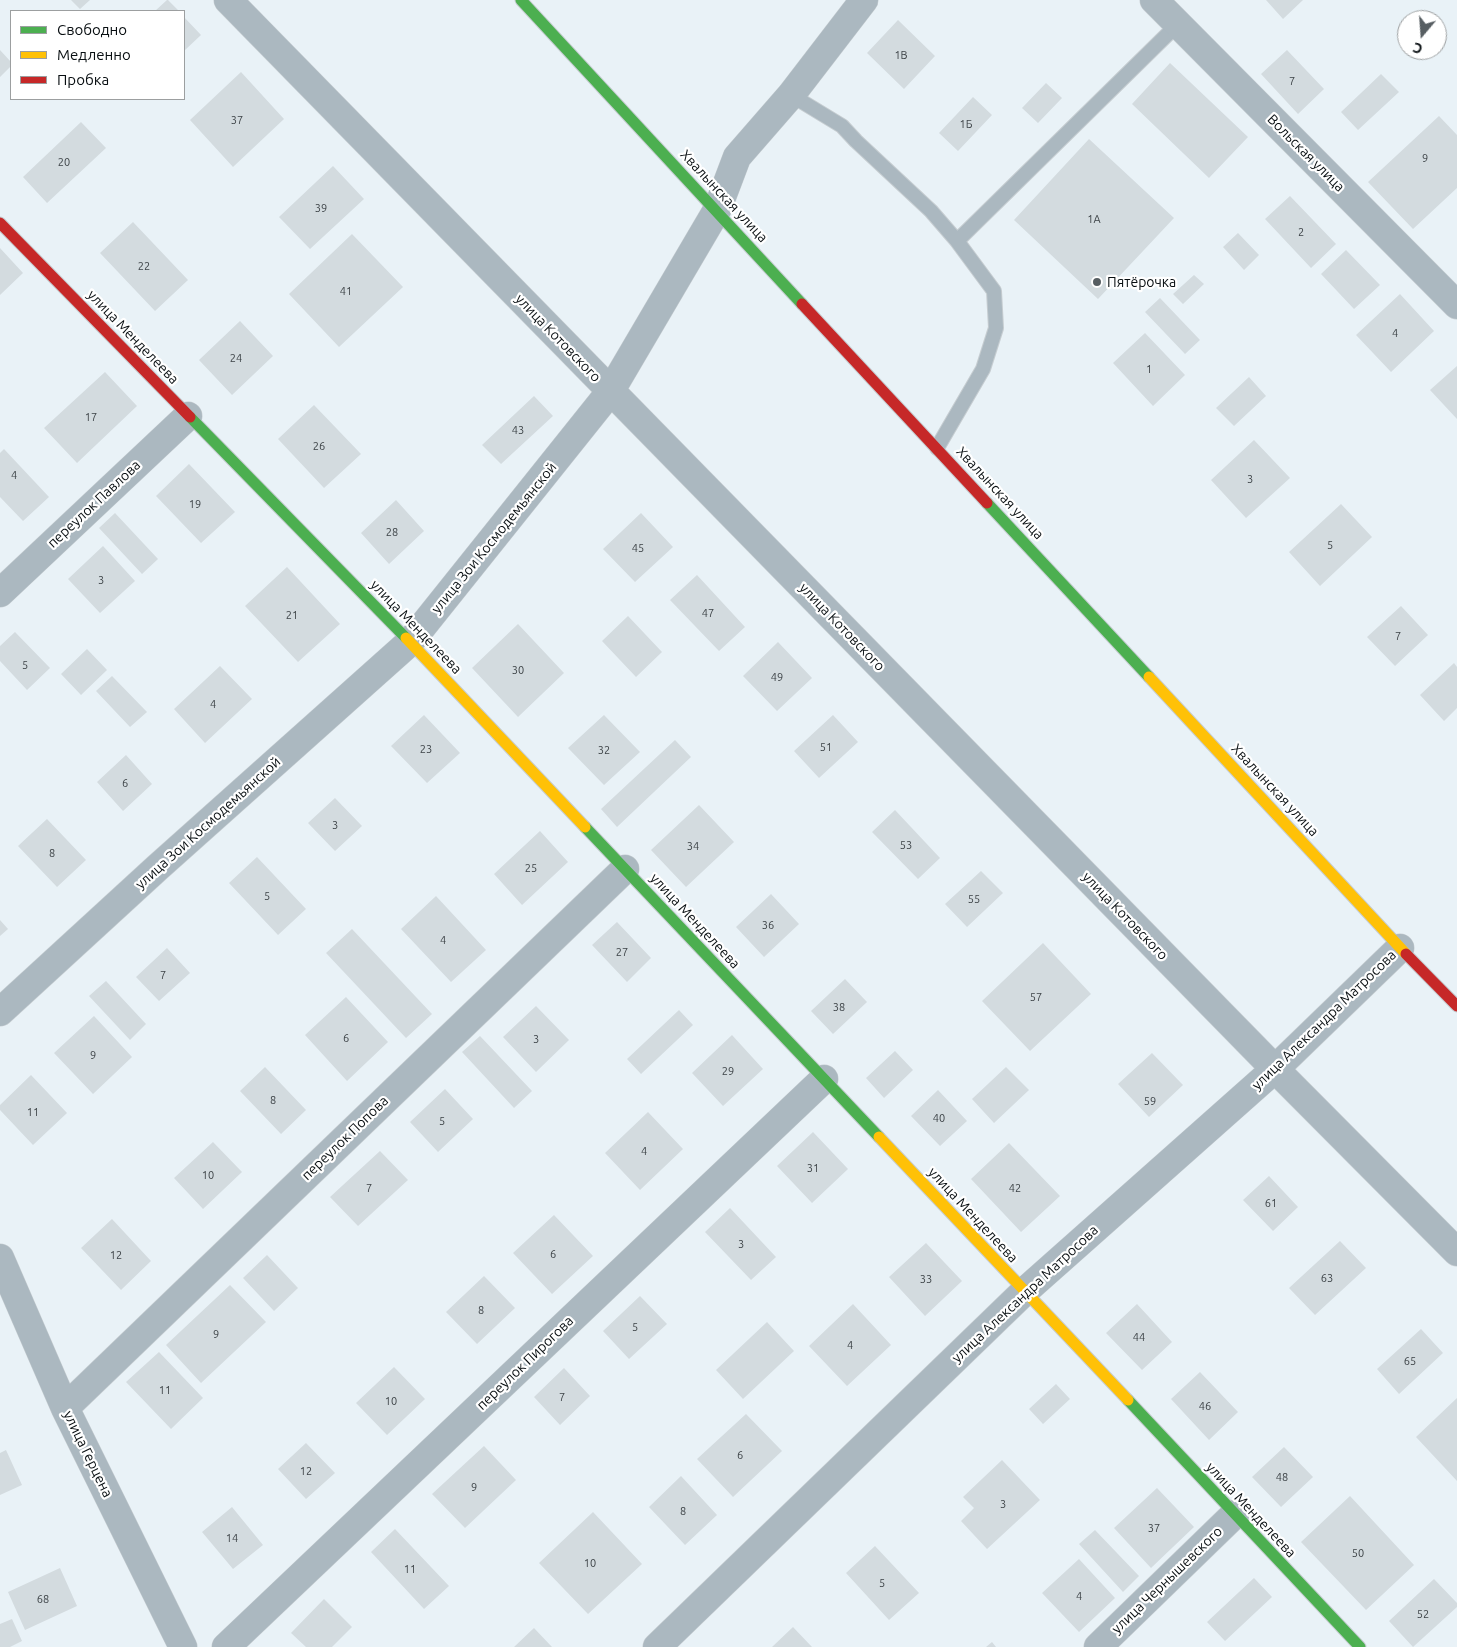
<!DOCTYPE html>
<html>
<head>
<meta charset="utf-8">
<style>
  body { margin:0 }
  #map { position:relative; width:1457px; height:1647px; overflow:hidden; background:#e9f2f7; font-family:Ubuntu,sans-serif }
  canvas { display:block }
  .legend { position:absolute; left:10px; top:10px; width:175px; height:90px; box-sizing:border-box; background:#fff; border:1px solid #9c9fa0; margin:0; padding:6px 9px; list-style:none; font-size:15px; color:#080e11 }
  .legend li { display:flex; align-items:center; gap:10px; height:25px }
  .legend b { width:25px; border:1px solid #9c9fa0 }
  .north { position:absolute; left:1397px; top:10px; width:50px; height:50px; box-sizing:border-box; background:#fff; border:1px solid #9c9fa0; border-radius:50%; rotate:198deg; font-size:14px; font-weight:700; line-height:20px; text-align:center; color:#080e11 }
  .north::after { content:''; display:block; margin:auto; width:18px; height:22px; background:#575e62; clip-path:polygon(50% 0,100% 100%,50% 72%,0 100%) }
</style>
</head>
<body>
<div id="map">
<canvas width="1457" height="1647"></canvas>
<ul class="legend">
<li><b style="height:6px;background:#4caf50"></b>Свободно</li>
<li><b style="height:6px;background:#ffc107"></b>Медленно</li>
<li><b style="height:6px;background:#c62828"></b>Пробка</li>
</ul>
<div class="north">С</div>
</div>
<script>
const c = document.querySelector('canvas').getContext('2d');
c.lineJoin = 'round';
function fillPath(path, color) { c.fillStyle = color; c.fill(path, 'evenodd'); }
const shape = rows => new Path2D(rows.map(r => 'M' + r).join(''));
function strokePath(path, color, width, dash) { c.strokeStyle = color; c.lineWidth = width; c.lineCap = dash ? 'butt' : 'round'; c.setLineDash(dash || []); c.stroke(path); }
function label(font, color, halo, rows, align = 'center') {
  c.font = font + ' Ubuntu,sans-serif'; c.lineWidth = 4.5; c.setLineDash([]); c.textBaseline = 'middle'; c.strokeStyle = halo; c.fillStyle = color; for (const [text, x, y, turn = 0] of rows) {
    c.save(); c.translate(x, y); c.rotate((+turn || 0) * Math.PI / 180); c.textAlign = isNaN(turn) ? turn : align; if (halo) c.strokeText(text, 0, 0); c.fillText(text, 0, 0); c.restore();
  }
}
fillPath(shape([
  [71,0,90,0,80,9],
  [167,0,168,0,179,11,155,11],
  [1266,0,1303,0,1283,19],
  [184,17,201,35,184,51],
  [898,20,935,56,904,89,867,53],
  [0,50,11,62,11,66,0,77],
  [1287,50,1324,89,1298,114,1261,74],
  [1170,63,1248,137,1209,178,1132,104],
  [241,72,284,119,233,167,190,120],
  [1381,74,1399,92,1358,130,1341,112],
  [1046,83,1062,98,1038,123,1022,108],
  [973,97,992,115,958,151,939,133],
  [1439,116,1457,135,1457,188,1413,229,1368,182],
  [81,122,106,148,47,203,23,177],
  [1089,139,1174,218,1098,299,1014,220],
  [333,166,364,199,310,249,279,217],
  [1290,196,1336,244,1311,268,1265,219],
  [133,222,188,280,155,311,100,253],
  [1238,233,1259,255,1244,270,1223,247],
  [352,234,403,287,339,347,289,294],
  [0,248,23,273,0,295],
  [1346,250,1380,285,1354,309,1321,274],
  [1194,275,1204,284,1183,304,1173,294],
  [1400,294,1434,331,1391,372,1356,335],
  [1160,298,1200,340,1185,354,1145,312],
  [240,321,273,356,232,395,199,360],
  [1145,333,1185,375,1153,406,1113,363],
  [1457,366,1457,419,1430,390],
  [105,372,137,406,77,463,44,428],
  [1249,377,1266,396,1234,426,1216,408],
  [534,396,553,416,501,464,482,445],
  [314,405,361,454,324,488,278,439],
  [1254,440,1290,478,1246,518,1211,480],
  [4,449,49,497,23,521,0,497,0,453],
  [189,464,235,512,201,543,156,496],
  [396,500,424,531,389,564,361,533],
  [1341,504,1372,537,1320,586,1289,552],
  [115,513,158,559,142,574,99,528],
  [641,513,673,547,635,582,603,549],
  [103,546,135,581,100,613,68,579],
  [287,567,340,624,298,662,245,606],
  [697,575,745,627,719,651,670,600],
  [1401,606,1428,635,1395,666,1367,637],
  [628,616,662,652,636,677,602,641],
  [518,624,564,673,518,717,472,668],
  [15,632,50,668,27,690,0,661,0,646],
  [778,642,812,678,777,711,743,676],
  [87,649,107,670,81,695,61,674],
  [1454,663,1457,667,1457,708,1444,721,1420,695],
  [220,666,252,699,205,743,174,709],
  [112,676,147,712,130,727,96,691],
  [424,715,460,753,427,783,391,746],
  [604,715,640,752,604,785,568,748],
  [833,715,858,742,819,778,794,751],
  [675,740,691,757,617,827,601,809],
  [126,755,152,784,123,811,97,782],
  [335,798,362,826,335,851,308,823],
  [699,805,734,842,686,887,651,850],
  [895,810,940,858,918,879,872,832],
  [47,819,86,860,57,887,18,846],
  [540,831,568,862,522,905,494,874],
  [257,857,306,909,278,935,229,883],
  [981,871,1003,893,967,927,945,904],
  [771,894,799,924,764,957,736,927],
  [436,896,486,950,451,982,401,929],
  [0,920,8,929,0,936],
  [617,922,651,958,627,982,592,945],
  [352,929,432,1014,406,1038,326,953],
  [1043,943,1091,994,1030,1051,982,1001],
  [167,948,190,973,159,1001,136,977],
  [845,979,867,1002,833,1034,811,1011],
  [106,981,146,1024,130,1040,89,996],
  [346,997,388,1042,347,1081,305,1035],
  [536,1006,569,1040,536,1072,503,1037],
  [679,1010,693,1025,641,1074,627,1059],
  [94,1016,132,1057,93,1094,54,1053],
  [732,1035,763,1069,723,1106,692,1073],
  [480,1036,532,1091,514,1108,462,1052],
  [895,1051,913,1070,884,1098,866,1078],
  [1152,1053,1183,1085,1149,1117,1118,1084],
  [265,1067,306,1110,281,1134,240,1091],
  [1006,1067,1029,1090,994,1123,972,1099],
  [31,1075,67,1113,33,1145,0,1110,0,1105],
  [445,1089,473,1119,438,1152,410,1122],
  [938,1090,967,1121,940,1146,911,1116],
  [648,1112,683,1149,640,1190,605,1153],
  [813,1132,848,1169,812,1203,777,1166],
  [213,1142,242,1172,203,1209,174,1178],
  [1009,1143,1060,1196,1021,1232,971,1179],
  [380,1151,408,1180,358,1226,330,1197],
  [1269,1176,1298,1207,1273,1231,1243,1200],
  [730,1208,776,1257,751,1280,705,1232],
  [554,1215,593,1256,552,1294,513,1253],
  [112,1219,151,1261,121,1290,81,1248],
  [1340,1241,1366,1268,1315,1315,1289,1288],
  [926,1243,962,1281,925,1316,889,1277],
  [267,1255,298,1288,274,1311,243,1278],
  [484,1276,515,1308,477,1344,446,1312],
  [230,1285,266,1322,201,1383,166,1345],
  [640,1296,667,1324,629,1359,603,1331],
  [853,1304,891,1345,847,1386,809,1346],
  [1137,1304,1172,1342,1142,1370,1106,1333],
  [767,1322,794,1351,743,1399,716,1370],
  [1421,1329,1443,1353,1399,1394,1377,1369],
  [159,1352,203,1398,171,1429,126,1382],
  [394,1367,425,1399,387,1435,356,1403],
  [564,1368,590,1396,560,1425,534,1397],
  [1200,1372,1238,1412,1209,1440,1171,1399],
  [1056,1384,1070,1399,1043,1424,1029,1409],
  [1457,1398,1457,1481,1416,1437],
  [746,1414,782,1451,733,1497,697,1459],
  [306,1443,335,1473,306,1499,278,1469],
  [484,1446,516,1480,465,1528,432,1494],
  [1284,1447,1313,1477,1281,1507,1252,1477],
  [6,1450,22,1485,0,1495,0,1453],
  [1002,1460,1040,1500,987,1549,961,1521,974,1508,963,1497],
  [681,1476,717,1515,685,1545,649,1507],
  [1157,1488,1194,1527,1151,1568,1114,1528],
  [1350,1496,1414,1565,1366,1610,1301,1542],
  [232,1507,263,1545,233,1569,202,1532],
  [593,1512,642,1564,588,1614,539,1563],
  [395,1529,449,1586,424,1609,371,1552],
  [1095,1530,1139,1576,1123,1592,1079,1544],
  [875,1546,919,1593,889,1620,846,1573],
  [1079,1559,1115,1598,1079,1632,1042,1593],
  [60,1568,77,1606,25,1630,8,1592],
  [1254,1578,1272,1597,1225,1641,1207,1622],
  [1434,1579,1457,1603,1457,1607,1413,1647,1389,1621],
  [324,1599,352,1627,332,1647,306,1647,291,1633],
  [12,1619,22,1641,10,1647,0,1647,0,1624],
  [793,1627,812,1647,772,1647],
  [534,1628,552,1647,514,1647],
  [992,1642,996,1647,986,1647]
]), '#d3dbdf');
const lane = shape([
  [791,95,842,126,856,141,931,211,957,241,994,291,996,328,983,369,937,448],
  [957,241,1178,24]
]);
const street = shape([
  [228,0,1275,1069,1457,1252],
  [1154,0,1457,305],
  [0,593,188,416],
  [0,1012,157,868,410,642,610,392,717,210,737,157,791,95,864,0],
  [0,1258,65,1408,183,1647],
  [65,1408,625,869],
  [226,1647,824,1079],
  [657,1647,1025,1291,1275,1069,1400,948],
  [1098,1647,1235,1514]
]);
const fast = shape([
  [521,0,802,304],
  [190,417,406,638],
  [987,503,1149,677],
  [585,827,879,1137],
  [1128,1400,1360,1647]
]);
const slow = shape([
  [406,638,585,827],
  [1149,677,1406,954],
  [879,1137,1128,1400]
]);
const jam = shape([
  [0,223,190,417],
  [802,304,987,503],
  [1406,954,1457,1006]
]);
strokePath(lane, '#c6cdd1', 16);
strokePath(street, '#c6cdd1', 29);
strokePath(fast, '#c6cdd1', 13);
strokePath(slow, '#c6cdd1', 13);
strokePath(jam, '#c6cdd1', 13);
strokePath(lane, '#abb8c0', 14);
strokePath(street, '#abb8c0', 28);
strokePath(fast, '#4caf50', 11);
strokePath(slow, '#ffc107', 11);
strokePath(jam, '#c62828', 11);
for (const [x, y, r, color] of [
  [1097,282,5,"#575e62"]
]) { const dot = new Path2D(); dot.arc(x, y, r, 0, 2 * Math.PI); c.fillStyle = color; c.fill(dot); strokePath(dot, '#fff', 2); }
label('11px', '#3c4246', null, [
  ["1В",901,55],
  ["7",1292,81],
  ["37",237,120],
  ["1Б",966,124],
  ["9",1425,158],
  ["20",64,162],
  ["39",321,208],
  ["1А",1094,219],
  ["2",1301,232],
  ["22",144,266],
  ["41",346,291],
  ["4",1395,333],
  ["24",236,358],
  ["1",1149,369],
  ["17",91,417],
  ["43",518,430],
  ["26",319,446],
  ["4",14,475],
  ["3",1250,479],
  ["19",195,504],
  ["28",392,532],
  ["5",1330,545],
  ["45",638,548],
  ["3",101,580],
  ["47",708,613],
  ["21",292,615],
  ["7",1398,636],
  ["5",25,665],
  ["30",518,670],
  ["49",777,677],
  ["4",213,704],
  ["51",826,747],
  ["23",426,749],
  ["32",604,750],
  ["6",125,783],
  ["3",335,825],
  ["53",906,845],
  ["34",693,846],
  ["8",52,853],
  ["25",531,868],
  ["5",267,896],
  ["55",974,899],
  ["36",768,925],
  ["4",443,940],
  ["27",622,952],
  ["7",163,975],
  ["57",1036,997],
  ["38",839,1007],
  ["6",346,1038],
  ["3",536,1039],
  ["9",93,1055],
  ["29",728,1071],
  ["8",273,1100],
  ["59",1150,1101],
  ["11",33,1112],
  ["40",939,1118],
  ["5",442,1121],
  ["4",644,1151],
  ["31",813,1168],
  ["10",208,1175],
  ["7",369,1188],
  ["42",1015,1188],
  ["61",1271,1203],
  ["3",741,1244],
  ["6",553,1254],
  ["12",116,1255],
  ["63",1327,1278],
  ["33",926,1279],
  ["8",481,1310],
  ["5",635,1327],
  ["9",216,1334],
  ["44",1139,1337],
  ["4",850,1345],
  ["65",1410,1361],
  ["11",165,1390],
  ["7",562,1397],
  ["10",391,1401],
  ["46",1205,1406],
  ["6",740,1455],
  ["12",306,1471],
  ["48",1282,1477],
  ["9",474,1487],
  ["3",1003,1504],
  ["8",683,1511],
  ["37",1154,1528],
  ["14",232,1538],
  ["50",1358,1553],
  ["10",590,1563],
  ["11",410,1569],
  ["5",882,1583],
  ["4",1079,1596],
  ["68",43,1599],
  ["52",1423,1614]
]);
label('14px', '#080e11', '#fff', [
  ["Вольская улица",1306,153,45],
  ["Хвалынская улица",724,196,47],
  ["улица Менделеева",133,337,46],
  ["улица Котовского",558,338,46],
  ["Хвалынская улица",1000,493,47],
  ["переулок Павлова",94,504,-43],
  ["улица Зои Космодемьянской",494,538,-51],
  ["улица Менделеева",416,627,46],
  ["улица Котовского",842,627,46],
  ["Хвалынская улица",1275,790,47],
  ["улица Зои Космодемьянской",208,823,-42],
  ["улица Котовского",1125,916,46],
  ["улица Менделеева",695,921,47],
  ["улица Александра Матросова",1324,1020,-44],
  ["переулок Попова",345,1138,-44],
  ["улица Менделеева",973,1215,47],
  ["улица Александра Матросова",1025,1294,-43],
  ["переулок Пирогова",525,1363,-44],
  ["улица Герцена",88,1454,64],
  ["улица Менделеева",1251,1510,47],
  ["улица Чернышевского",1167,1580,-44]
]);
label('14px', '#080e11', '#fff', [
  ["Пятёрочка",1107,282]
], 'left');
</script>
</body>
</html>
